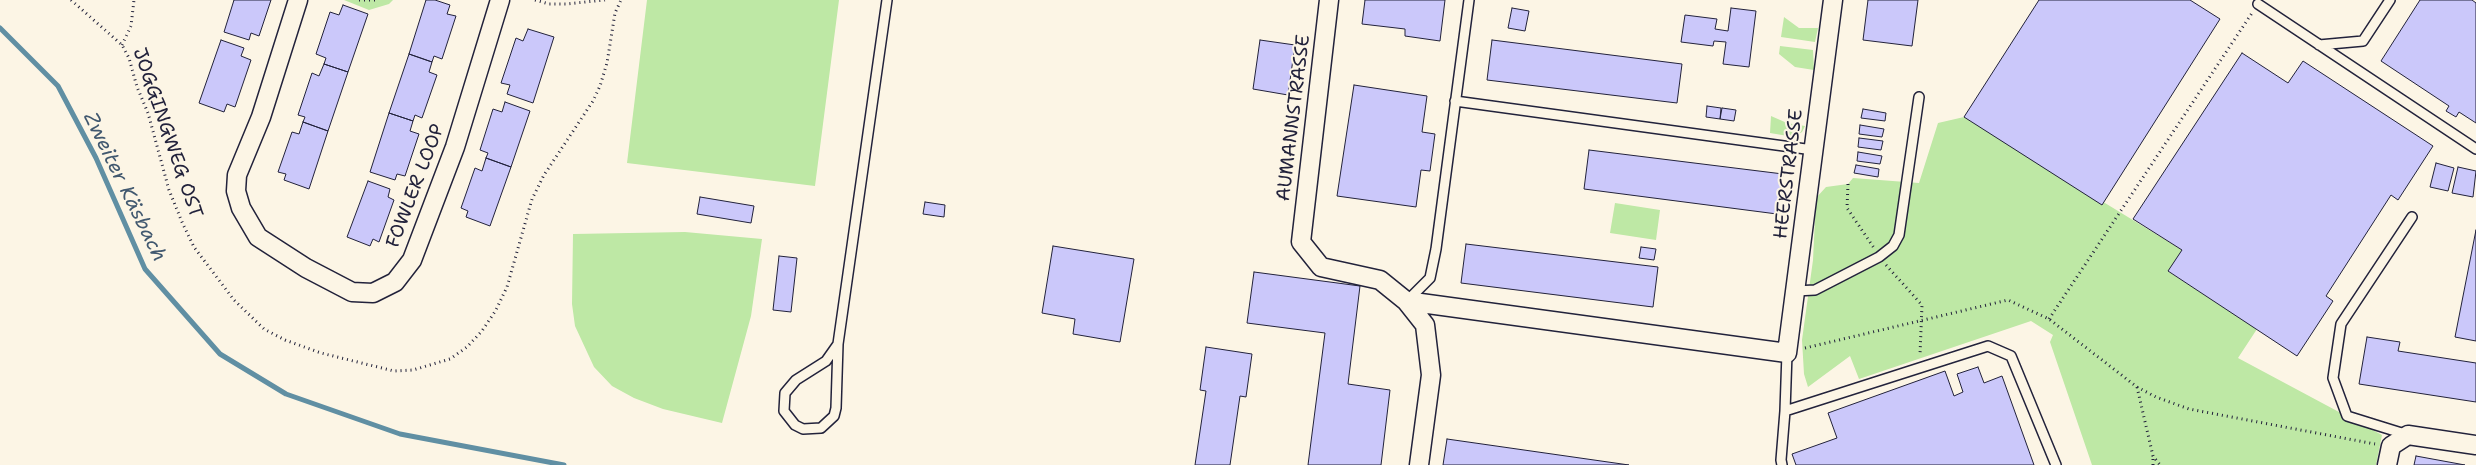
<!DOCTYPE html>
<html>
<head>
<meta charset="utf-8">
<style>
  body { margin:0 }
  canvas { display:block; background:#fcf5e5 }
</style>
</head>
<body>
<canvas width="2476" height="465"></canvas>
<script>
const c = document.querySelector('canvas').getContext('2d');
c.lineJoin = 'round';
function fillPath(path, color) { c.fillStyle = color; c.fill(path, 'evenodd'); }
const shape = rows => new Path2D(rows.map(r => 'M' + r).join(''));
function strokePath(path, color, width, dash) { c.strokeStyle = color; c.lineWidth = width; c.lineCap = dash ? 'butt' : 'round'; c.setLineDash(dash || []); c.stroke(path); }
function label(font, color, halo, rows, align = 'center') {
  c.font = font + ' "Shantell Sans",sans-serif'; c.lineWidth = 4; c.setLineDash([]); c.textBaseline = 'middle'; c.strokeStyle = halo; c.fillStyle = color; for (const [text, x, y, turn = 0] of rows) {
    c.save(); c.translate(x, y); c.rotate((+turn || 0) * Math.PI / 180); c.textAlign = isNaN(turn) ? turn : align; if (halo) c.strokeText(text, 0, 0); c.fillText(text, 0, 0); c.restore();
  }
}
fillPath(shape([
  [344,0,393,0,389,4,369,10],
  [647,0,839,0,815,186,627,163],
  [1784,17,1799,28,1818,28,1815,42,1781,37],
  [1780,46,1813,50,1814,70,1795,67,1779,54],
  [1771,116,1787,123,1805,126,1802,132,1794,137,1770,133],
  [1964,117,2182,250,2169,272,2257,329,2238,358,2382,435,2376,465,2092,465,2050,342,2053,335,2031,321,1859,379,1850,356,1808,387,1804,374,1802,340,1813,260,1816,198,1826,187,1848,184,1853,178,1919,183,1938,123],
  [1615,203,1660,210,1656,240,1610,233],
  [685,232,762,239,751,316,722,423,663,409,634,398,612,386,594,367,575,326,572,304,573,234]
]), '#bee8a5');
strokePath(shape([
  [0,28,58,86,96,158,145,269,220,354,286,394,400,434,564,465]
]), '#608fa3', 5);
const building = shape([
  [234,0,271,0,259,36,251,33,249,40,224,32,234,0],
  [426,0,435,0,450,5,447,14,456,16,442,59,434,56,432,62,409,54,426,0],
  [1365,0,1445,0,1440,41,1405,36,1405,29,1362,24,1365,0],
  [1868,0,1918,0,1912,46,1863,40,1868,0],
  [2039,0,2190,0,2220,19,2102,205,1964,117,2039,0],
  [2420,0,2472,0,2476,3,2476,123,2459,112,2456,117,2446,111,2449,106,2381,61,2420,0],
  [343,5,368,14,348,72,324,64,326,58,316,54,330,12,339,15,343,5],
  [1512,8,1529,11,1525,31,1508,28,1512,8],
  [1731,8,1756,11,1749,67,1723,64,1726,42,1714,41,1713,46,1681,42,1685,15,1717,19,1715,29,1728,31,1731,8],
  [528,29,554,37,533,103,507,94,510,85,501,83,516,38,523,41,528,29],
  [221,40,244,48,241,56,251,60,235,107,227,104,224,112,199,103,221,40],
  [1260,40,1295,45,1288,95,1253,89,1260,40],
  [1492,40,1682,64,1677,103,1487,80,1492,40],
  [2242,53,2288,83,2303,61,2433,146,2398,200,2391,195,2326,296,2333,301,2297,356,2168,271,2182,250,2133,219,2242,53],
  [409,54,432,62,429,72,437,75,422,118,415,115,413,121,389,113,409,54],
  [324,64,348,72,328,131,303,122,305,117,298,115,312,73,319,76,324,64],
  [1354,85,1427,96,1422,132,1435,134,1430,171,1421,170,1416,207,1337,196,1354,85],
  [505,102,530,111,511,167,486,158,488,153,480,150,493,109,502,112,505,102],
  [1707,106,1721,108,1720,119,1706,117,1707,106],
  [1722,108,1736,110,1734,121,1720,119,1722,108],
  [1863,109,1886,113,1885,121,1861,118,1863,109],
  [389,113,413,121,410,131,419,134,405,176,397,174,395,180,370,172,389,113],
  [303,122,328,131,309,189,284,180,286,174,278,172,292,132,299,134,303,122],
  [1860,125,1884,129,1882,137,1859,134,1860,125],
  [1859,138,1883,141,1881,150,1858,147,1859,138],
  [1589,150,1783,174,1777,214,1584,189,1589,150],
  [1858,152,1882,156,1880,164,1857,161,1858,152],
  [486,158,511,167,490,226,466,217,468,211,461,208,475,168,482,171,486,158],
  [2436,163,2454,168,2448,191,2430,187,2436,163],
  [1856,165,1879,169,1878,177,1854,173,1856,165],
  [2458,167,2476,171,2473,197,2452,193,2458,167],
  [368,181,390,189,388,197,394,200,379,242,373,239,370,246,347,237,368,181],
  [700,197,754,206,751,223,697,214,700,197],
  [925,202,945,205,944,217,923,214,925,202],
  [2476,230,2476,341,2455,337,2476,230],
  [1466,244,1658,267,1653,307,1461,283,1466,244],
  [1053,246,1134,259,1120,342,1073,334,1075,319,1042,313,1053,246],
  [1641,247,1656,249,1654,260,1639,258,1641,247],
  [779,256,797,258,791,312,773,310,779,256],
  [1254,272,1360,286,1348,384,1390,390,1381,465,1308,465,1325,333,1247,323,1254,272],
  [2367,337,2400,342,2398,351,2476,363,2476,402,2359,384,2367,337],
  [1206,347,1252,354,1246,397,1240,396,1230,465,1195,465,1206,391,1200,390,1206,347],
  [1978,367,1984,383,2002,376,2034,465,1796,465,1792,454,1837,438,1828,413,1945,371,1954,396,1963,392,1957,374,1978,367],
  [1447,439,1629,465,1443,465,1447,439],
  [2416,456,2465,465,2414,465,2416,456]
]);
fillPath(building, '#cbc8fa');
strokePath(building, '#22223b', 1);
const lane = shape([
  [2258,4,2476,149],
  [2319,45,2363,41,2390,0],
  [1455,101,1813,150],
  [1795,291,1815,290,1879,257,1893,246,1899,235,1919,97],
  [1407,301,1430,278,1436,249,1469,0],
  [838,344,887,0],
  [838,344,836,408,834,416,821,428,803,429,795,425,784,411,785,393,796,380,826,361,838,344],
  [1785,411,1787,353],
  [2408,435,2347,416,2333,378,2341,324,2412,217],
  [1782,465,1781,460,1785,411,1988,346,2011,356,2056,465]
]);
const street = shape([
  [298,0,261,117,237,175,236,191,241,208,258,237,306,268,352,292,373,293,395,282,412,260,455,147,500,0],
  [1329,0,1301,242,1321,267,1380,280,1406,301,1425,325,1431,375,1419,465],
  [1406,301,1787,353,1833,0],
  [2387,465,2391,446,2408,435,2476,445]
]);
strokePath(lane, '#22223b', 12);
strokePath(street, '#22223b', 21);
strokePath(shape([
  [71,0,122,45,129,58,137,87,148,113,169,190,182,222,194,247,234,300,264,329,285,340,321,353,394,371,413,370,450,359,467,347,482,331,496,310,507,287,532,199,544,175,593,101,600,86,607,63,615,13,621,0],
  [359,0,379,0],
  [535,0,549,4,566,4,605,0],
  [122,45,131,26,134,0],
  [1848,184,1847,208,1874,248],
  [1886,265,1922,305,1920,355],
  [2049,319,2252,13],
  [1805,348,2008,300,2049,319,2137,387,2156,397,2189,409,2375,444],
  [2137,387,2153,456,2160,465],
  [2153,465,2153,457]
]), '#22223b', 3, [1, 4]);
strokePath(lane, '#fcf5e5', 9);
strokePath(street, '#fcf5e5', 18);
label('19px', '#22223b', '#fcf5e5', [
  ["AUMANNSTRASSE",1294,118,-83],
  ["JOGGINGWEG OST",167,133,71],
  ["HEERSTRASSE",1789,174,-83],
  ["FOWLER LOOP",416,186,-69]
]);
label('italic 20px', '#41586f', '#fcf5e5', [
  ["Zweiter Käsbach",124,187,64]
]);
</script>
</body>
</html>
